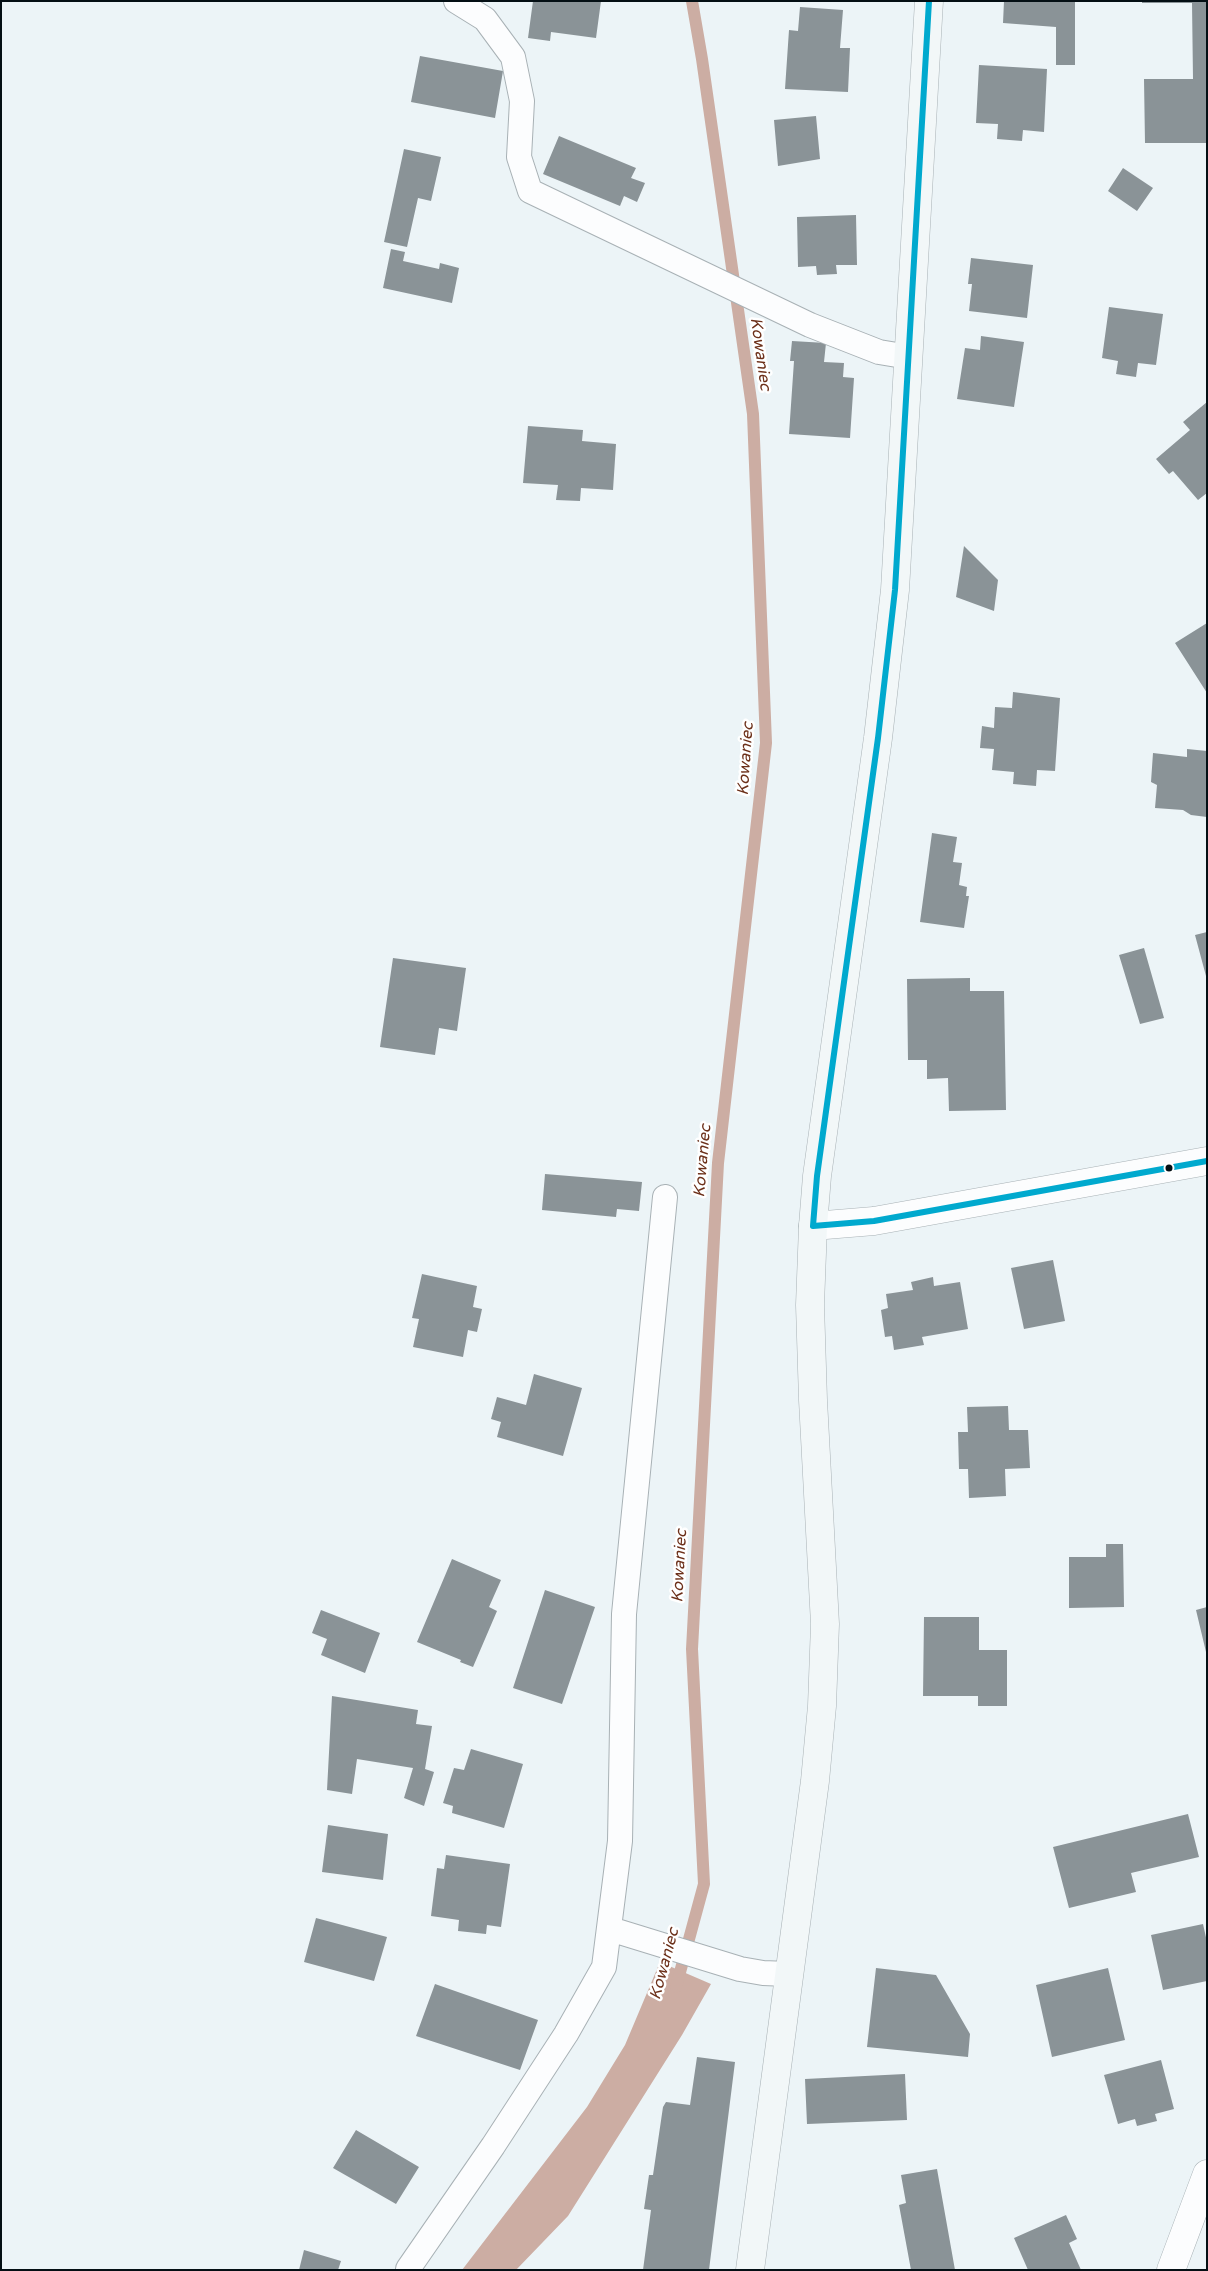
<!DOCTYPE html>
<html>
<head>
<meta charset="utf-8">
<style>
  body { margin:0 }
  #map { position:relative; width:1208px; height:2271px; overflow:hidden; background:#ecf4f7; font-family:"Varela Round",sans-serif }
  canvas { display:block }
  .frame { position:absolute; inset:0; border:2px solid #040f14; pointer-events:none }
</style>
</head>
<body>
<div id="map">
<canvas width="1208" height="2271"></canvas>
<div class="frame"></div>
</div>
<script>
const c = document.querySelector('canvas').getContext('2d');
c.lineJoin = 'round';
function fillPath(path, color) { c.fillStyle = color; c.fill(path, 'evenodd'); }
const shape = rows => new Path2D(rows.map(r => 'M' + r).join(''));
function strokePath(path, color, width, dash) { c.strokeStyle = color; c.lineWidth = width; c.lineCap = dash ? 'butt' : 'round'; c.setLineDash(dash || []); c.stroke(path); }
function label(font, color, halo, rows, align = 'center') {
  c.font = font + ' "Varela Round",sans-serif'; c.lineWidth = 5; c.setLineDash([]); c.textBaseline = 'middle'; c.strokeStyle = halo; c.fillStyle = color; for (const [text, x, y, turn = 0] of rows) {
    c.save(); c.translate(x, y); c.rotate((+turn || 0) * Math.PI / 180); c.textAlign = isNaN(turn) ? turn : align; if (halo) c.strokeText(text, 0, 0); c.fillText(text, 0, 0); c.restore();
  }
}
fillPath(shape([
  [660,1962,711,1984,682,2035,568,2216,516,2270,462,2270,587,2107,625,2045]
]), '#ccada3');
strokePath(shape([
  [676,1987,704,1884,692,1649,718,1163,766,743,753,414,702,59,692,1]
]), '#ccada3', 12);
fillPath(shape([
  [533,1,601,1,596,38,551,32,550,41,528,38],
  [1004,1,1075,1,1075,65,1056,65,1056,27,1003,23],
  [1142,1,1207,1,1207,143,1145,143,1144,79,1193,79,1192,3,1142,3],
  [800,7,843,10,840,48,850,48,848,92,785,89,789,30,798,31],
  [420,56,503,71,495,118,411,102],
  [979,65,1047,69,1044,132,1023,130,1022,141,997,139,998,124,976,123],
  [816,116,820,159,778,166,774,120],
  [559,136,636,168,631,178,645,183,637,202,624,196,620,206,543,174],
  [404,149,441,157,431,201,418,198,407,247,384,242],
  [1123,168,1153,188,1137,211,1108,191],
  [856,215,857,265,836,265,837,274,817,275,816,266,798,267,797,217],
  [391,249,405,252,403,261,439,269,440,263,459,268,452,303,383,288],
  [971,258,1033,265,1027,318,969,311,972,284,968,284],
  [1109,307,1163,314,1156,365,1138,363,1136,377,1116,374,1118,361,1102,358],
  [981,336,1024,342,1014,407,957,399,965,348,980,350],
  [792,341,826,343,824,362,844,363,843,377,854,378,850,438,789,434,794,361,790,361],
  [1207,402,1207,493,1198,500,1173,471,1169,474,1156,459,1190,430,1183,422],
  [528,426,583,430,582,441,616,444,613,490,581,488,580,501,556,500,558,485,523,483],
  [964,546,998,580,994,611,956,597],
  [1207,623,1207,693,1175,643],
  [1013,692,1060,698,1055,771,1037,770,1036,786,1013,784,1014,772,992,770,994,749,980,748,982,726,994,728,995,707,1012,708],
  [1187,749,1207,751,1207,817,1191,815,1183,810,1155,808,1157,785,1151,782,1153,753,1187,757],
  [932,833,957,837,953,862,962,863,959,885,967,887,966,896,969,896,964,928,920,922],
  [1207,932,1207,976,1206,976,1195,935],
  [1144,948,1164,1018,1140,1024,1119,955],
  [393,958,466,968,457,1031,439,1028,435,1055,380,1047],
  [970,978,970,991,1004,991,1006,1110,949,1111,948,1078,927,1079,927,1060,908,1060,907,979],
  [545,1174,642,1182,639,1211,617,1209,616,1217,542,1210],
  [1053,1260,1065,1321,1024,1329,1011,1268],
  [422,1274,477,1286,473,1307,482,1309,477,1332,468,1330,463,1357,413,1347,419,1319,412,1318],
  [933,1277,934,1286,960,1282,968,1329,922,1337,924,1345,894,1350,892,1336,885,1337,881,1310,888,1308,886,1294,913,1290,911,1282],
  [534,1374,582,1388,563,1456,497,1437,501,1422,491,1419,497,1397,526,1405],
  [1008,1406,1009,1430,1028,1430,1030,1468,1005,1469,1006,1496,969,1498,968,1469,959,1469,958,1432,968,1432,967,1407],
  [1106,1544,1123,1544,1124,1607,1069,1608,1069,1557,1106,1557],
  [452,1559,501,1580,489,1607,497,1611,473,1667,460,1662,461,1660,417,1642],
  [545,1590,595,1607,562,1704,513,1688],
  [1207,1607,1207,1652,1206,1652,1196,1610],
  [321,1610,380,1633,365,1673,321,1655,327,1639,312,1633],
  [924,1617,979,1617,979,1650,1007,1650,1007,1706,978,1706,978,1696,923,1696],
  [332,1696,418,1710,416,1724,432,1726,425,1769,434,1772,424,1806,404,1798,413,1768,357,1759,352,1794,327,1790],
  [471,1749,523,1764,504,1828,452,1813,453,1806,443,1803,454,1768,464,1770],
  [1188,1814,1199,1857,1131,1873,1136,1892,1069,1908,1053,1847],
  [328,1825,388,1834,383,1880,322,1872],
  [446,1855,510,1864,501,1927,487,1925,486,1934,458,1931,459,1920,431,1916,437,1868,444,1869],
  [316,1918,387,1937,374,1981,304,1962],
  [1203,1924,1207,1942,1207,1981,1163,1990,1151,1935],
  [876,1968,936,1975,970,2034,968,2057,867,2047],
  [1108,1968,1125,2040,1052,2057,1036,1985],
  [435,1984,538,2020,520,2070,416,2036],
  [697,2057,735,2062,709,2270,643,2270,651,2210,644,2209,649,2175,653,2175,663,2107,666,2102,690,2105],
  [1161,2060,1174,2109,1155,2114,1157,2121,1137,2126,1135,2119,1118,2124,1104,2075],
  [905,2074,907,2120,807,2124,805,2079],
  [356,2130,419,2167,396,2204,333,2168],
  [937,2169,955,2270,911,2270,899,2205,906,2203,901,2175],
  [1066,2215,1077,2239,1069,2243,1081,2270,1028,2270,1014,2238],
  [304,2250,341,2261,338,2270,299,2270]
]), '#8a9397');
const lane = shape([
  [456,1,485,19,513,57,522,101,519,157,530,191,810,325,879,352,909,357],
  [610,1929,740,1969,763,1973,788,1974],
  [408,2269,493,2146,566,2034,604,1967,620,1841,624,1614,665,1197]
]);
const street = shape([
  [813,1226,874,1221,1207,1161],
  [1171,2270,1207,2174]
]);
const secondary = shape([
  [750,2270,815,1781,822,1706,825,1624,813,1400,810,1305,813,1226,817,1176,878,738,895,590,929,1]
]);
strokePath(lane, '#a8b1b5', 26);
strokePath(street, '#a8b1b5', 29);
strokePath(secondary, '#a8b1b5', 29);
strokePath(lane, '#fcfdfe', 24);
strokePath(street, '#fcfdfe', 28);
strokePath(secondary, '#f2f7f8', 28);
strokePath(shape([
  [813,1226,817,1176,878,738,895,590,929,1],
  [813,1226,874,1221,1207,1161]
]), '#00a9ce', 6);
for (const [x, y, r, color] of [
  [1169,1168,4.5,"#040f14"]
]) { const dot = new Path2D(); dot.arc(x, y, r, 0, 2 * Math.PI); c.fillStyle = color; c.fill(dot); strokePath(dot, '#fff', 2); }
label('italic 16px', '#6c301a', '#fff', [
  ["Kowaniec",760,354,82],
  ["Kowaniec",746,759,-86],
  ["Kowaniec",703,1161,-85],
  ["Kowaniec",680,1566,-87],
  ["Kowaniec",665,1964,-75]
]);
</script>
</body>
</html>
